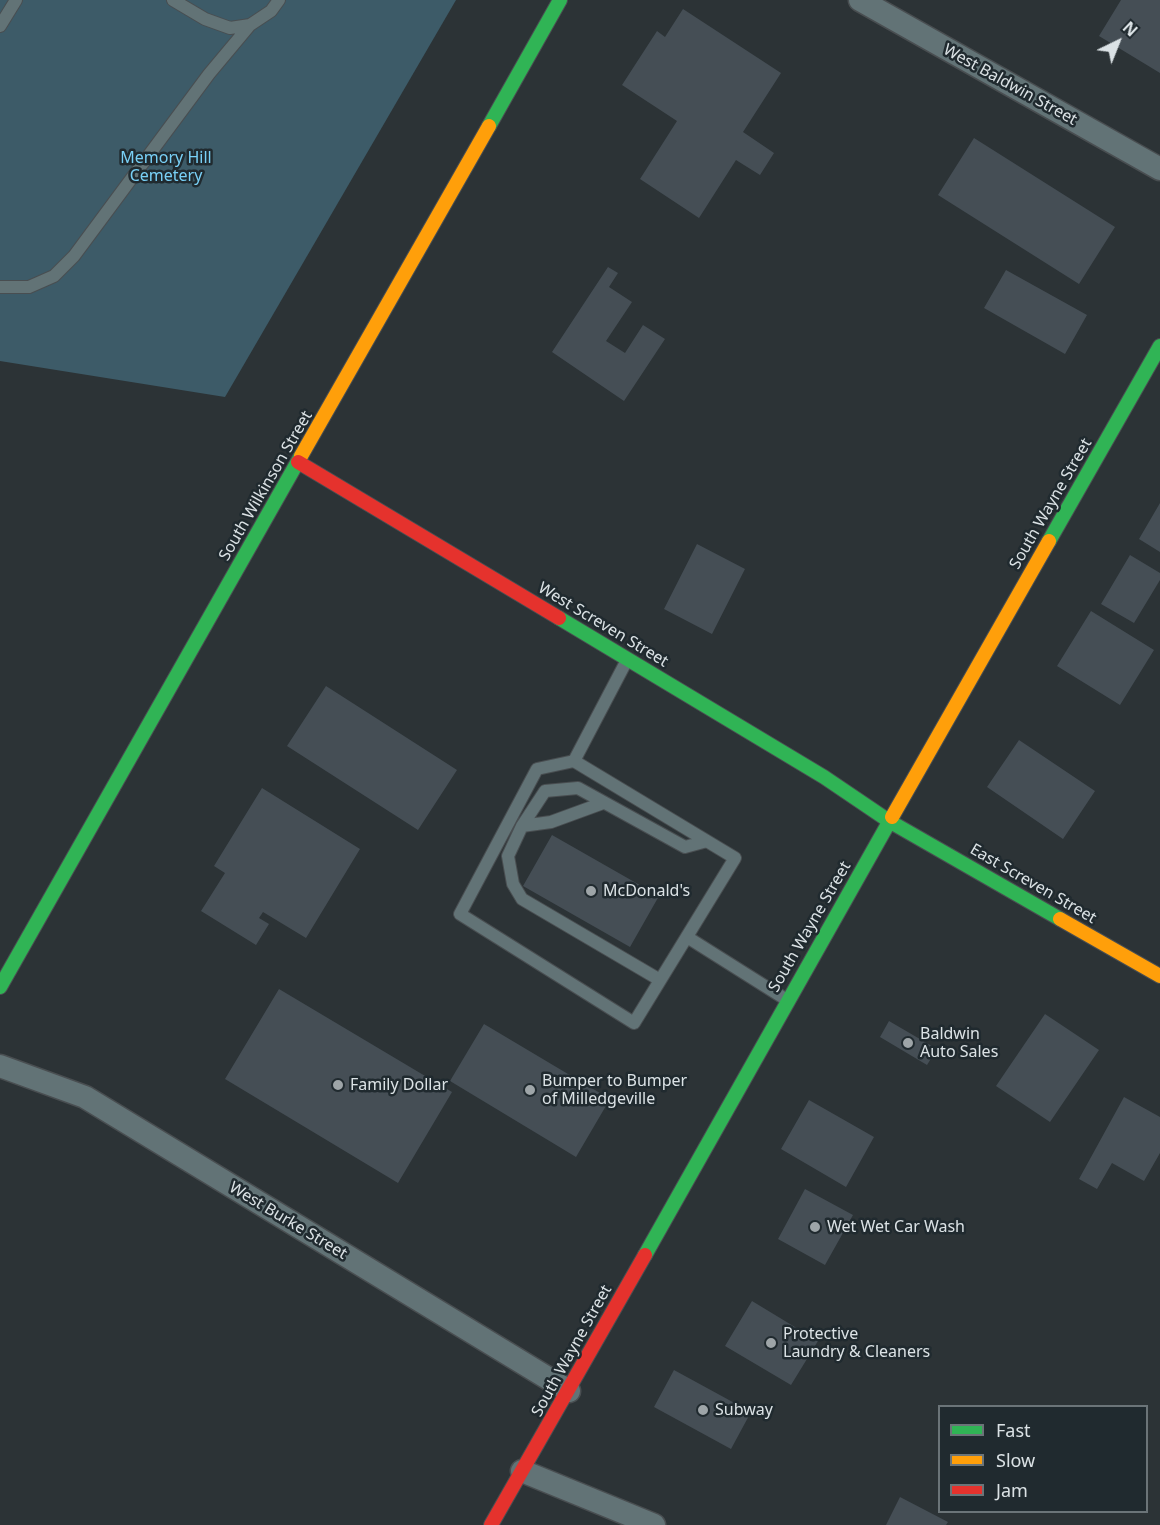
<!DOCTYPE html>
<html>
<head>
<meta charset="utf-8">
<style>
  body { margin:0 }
  #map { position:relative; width:1160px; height:1525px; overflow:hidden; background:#2c3336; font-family:"Noto Sans",sans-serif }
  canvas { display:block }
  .legend { position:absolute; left:938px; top:1405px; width:210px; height:108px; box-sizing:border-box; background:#202a2f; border:2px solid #6b7478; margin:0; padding:8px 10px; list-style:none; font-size:18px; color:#dbe2e5 }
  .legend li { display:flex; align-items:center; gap:12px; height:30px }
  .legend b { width:30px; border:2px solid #6b7478 }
  .north { position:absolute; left:1088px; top:12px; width:60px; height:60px; -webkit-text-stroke:4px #202a2f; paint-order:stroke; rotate:43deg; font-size:16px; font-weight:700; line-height:24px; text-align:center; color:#dbe2e5 }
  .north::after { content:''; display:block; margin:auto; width:21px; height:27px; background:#dbe2e5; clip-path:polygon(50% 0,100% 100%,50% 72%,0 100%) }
</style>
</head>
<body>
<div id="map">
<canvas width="1160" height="1525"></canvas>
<ul class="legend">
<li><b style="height:8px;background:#30b455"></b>Fast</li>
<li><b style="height:8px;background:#ff9f0a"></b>Slow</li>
<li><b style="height:8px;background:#e5322d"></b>Jam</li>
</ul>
<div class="north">N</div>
</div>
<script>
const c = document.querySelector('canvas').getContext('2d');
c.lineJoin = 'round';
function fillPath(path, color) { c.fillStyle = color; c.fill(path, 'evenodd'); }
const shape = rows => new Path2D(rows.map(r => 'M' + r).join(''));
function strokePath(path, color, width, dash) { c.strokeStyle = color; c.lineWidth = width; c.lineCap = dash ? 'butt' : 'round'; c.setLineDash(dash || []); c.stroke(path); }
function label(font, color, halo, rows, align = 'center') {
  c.font = font + ' "Noto Sans",sans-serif'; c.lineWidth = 5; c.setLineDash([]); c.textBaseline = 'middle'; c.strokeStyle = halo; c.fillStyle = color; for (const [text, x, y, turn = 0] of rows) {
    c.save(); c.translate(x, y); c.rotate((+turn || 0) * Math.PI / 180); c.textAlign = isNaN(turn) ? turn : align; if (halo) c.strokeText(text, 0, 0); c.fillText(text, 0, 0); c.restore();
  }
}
fillPath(shape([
  [0,0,456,0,225,397,0,361]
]), '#3d5b68');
fillPath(shape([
  [1121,0,1160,0,1160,73,1099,36],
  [683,9,781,73,743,132,774,153,760,175,736,160,699,218,640,179,677,121,622,85,657,31,665,37],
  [974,138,1115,227,1079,284,938,195],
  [608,267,618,273,609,287,632,302,606,341,625,353,643,325,665,339,624,401,552,352],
  [1006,270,1087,315,1065,354,984,308],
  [1160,503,1160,552,1139,539],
  [697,544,745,569,712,634,664,609],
  [1130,555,1160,573,1160,580,1134,623,1101,604],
  [1091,611,1154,650,1120,705,1057,666],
  [326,686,457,770,418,830,287,746],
  [1019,740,1095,791,1063,839,987,787],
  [262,788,360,849,306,938,263,912,259,918,269,924,256,945,201,911,225,873,214,866],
  [552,835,659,896,630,947,523,886],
  [279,989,452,1092,398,1183,225,1079],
  [1045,1014,1099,1050,1050,1122,996,1086],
  [889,1021,937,1049,927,1065,880,1037],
  [484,1024,610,1099,576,1157,450,1081],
  [1124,1097,1160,1117,1160,1153,1144,1181,1112,1163,1097,1189,1079,1179],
  [809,1100,874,1137,846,1187,781,1149],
  [805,1189,853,1215,825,1265,778,1239],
  [752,1301,818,1341,791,1385,725,1346],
  [674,1370,751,1412,731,1449,654,1407],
  [900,1497,948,1522,946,1525,886,1525]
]), '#454e55');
const lane = shape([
  [173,0,205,19,230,28,250,25,271,11,279,0],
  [0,26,16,0],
  [0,287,29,287,54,276,74,256,209,74,250,25],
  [574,761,735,858,634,1023,460,914,537,769,574,761],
  [574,761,627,660],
  [522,826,551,822,603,803],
  [687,937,787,1000],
  [660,980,522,899,513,884,508,856,522,826,545,791,578,788,685,847,707,841]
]);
const street = shape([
  [860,0,1160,169],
  [0,1066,85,1097,569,1391],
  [522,1471,654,1525]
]);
const fast = shape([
  [489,126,560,0],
  [1049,541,1160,346],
  [559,618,824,777,889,821,1060,919],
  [0,987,301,456],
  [645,1255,892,817]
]);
const slow = shape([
  [301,456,489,126],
  [892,817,1049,541],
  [1060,919,1160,976]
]);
const jam = shape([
  [298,462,559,618],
  [491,1525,645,1255]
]);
strokePath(lane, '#494e51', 14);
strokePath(street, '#494e51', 25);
strokePath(fast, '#494e51', 16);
strokePath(slow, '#494e51', 16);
strokePath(jam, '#494e51', 16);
strokePath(lane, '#627376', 12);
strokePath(street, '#627376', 22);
strokePath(fast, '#30b455', 14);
strokePath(slow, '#ff9f0a', 14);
strokePath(jam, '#e5322d', 14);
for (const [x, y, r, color] of [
  [591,891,6,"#9ea5a8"],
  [908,1043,6,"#9ea5a8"],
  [338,1085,6,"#9ea5a8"],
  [530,1090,6,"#9ea5a8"],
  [815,1227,6,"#9ea5a8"],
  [771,1343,6,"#9ea5a8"],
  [703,1410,6,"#9ea5a8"]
]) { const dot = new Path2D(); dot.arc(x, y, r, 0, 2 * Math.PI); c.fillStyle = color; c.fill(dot); strokePath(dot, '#202a2f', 2); }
label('16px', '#dbe2e5', '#202a2f', [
  ["West Baldwin Street",1010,85,29],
  ["South Wilkinson Street",266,486,-60],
  ["South Wayne Street",1051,504,-60],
  ["West Screven Street",603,625,31],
  ["East Screven Street",1033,884,30],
  ["South Wayne Street",810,927,-60],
  ["West Burke Street",288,1221,31],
  ["South Wayne Street",572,1351,-61]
]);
label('16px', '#79d0f6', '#202a2f', [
  ["Memory Hill",166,158],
  ["Cemetery",166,176]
]);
label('16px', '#dbe2e5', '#202a2f', [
  ["McDonald's",603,891],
  ["Baldwin",920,1034],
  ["Auto Sales",920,1052],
  ["Bumper to Bumper",542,1081],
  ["of Milledgeville",542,1099],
  ["Family Dollar",350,1085],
  ["Wet Wet Car Wash",827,1227],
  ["Protective",783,1334],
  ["Laundry & Cleaners",783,1352],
  ["Subway",715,1410]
], 'left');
</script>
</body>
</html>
